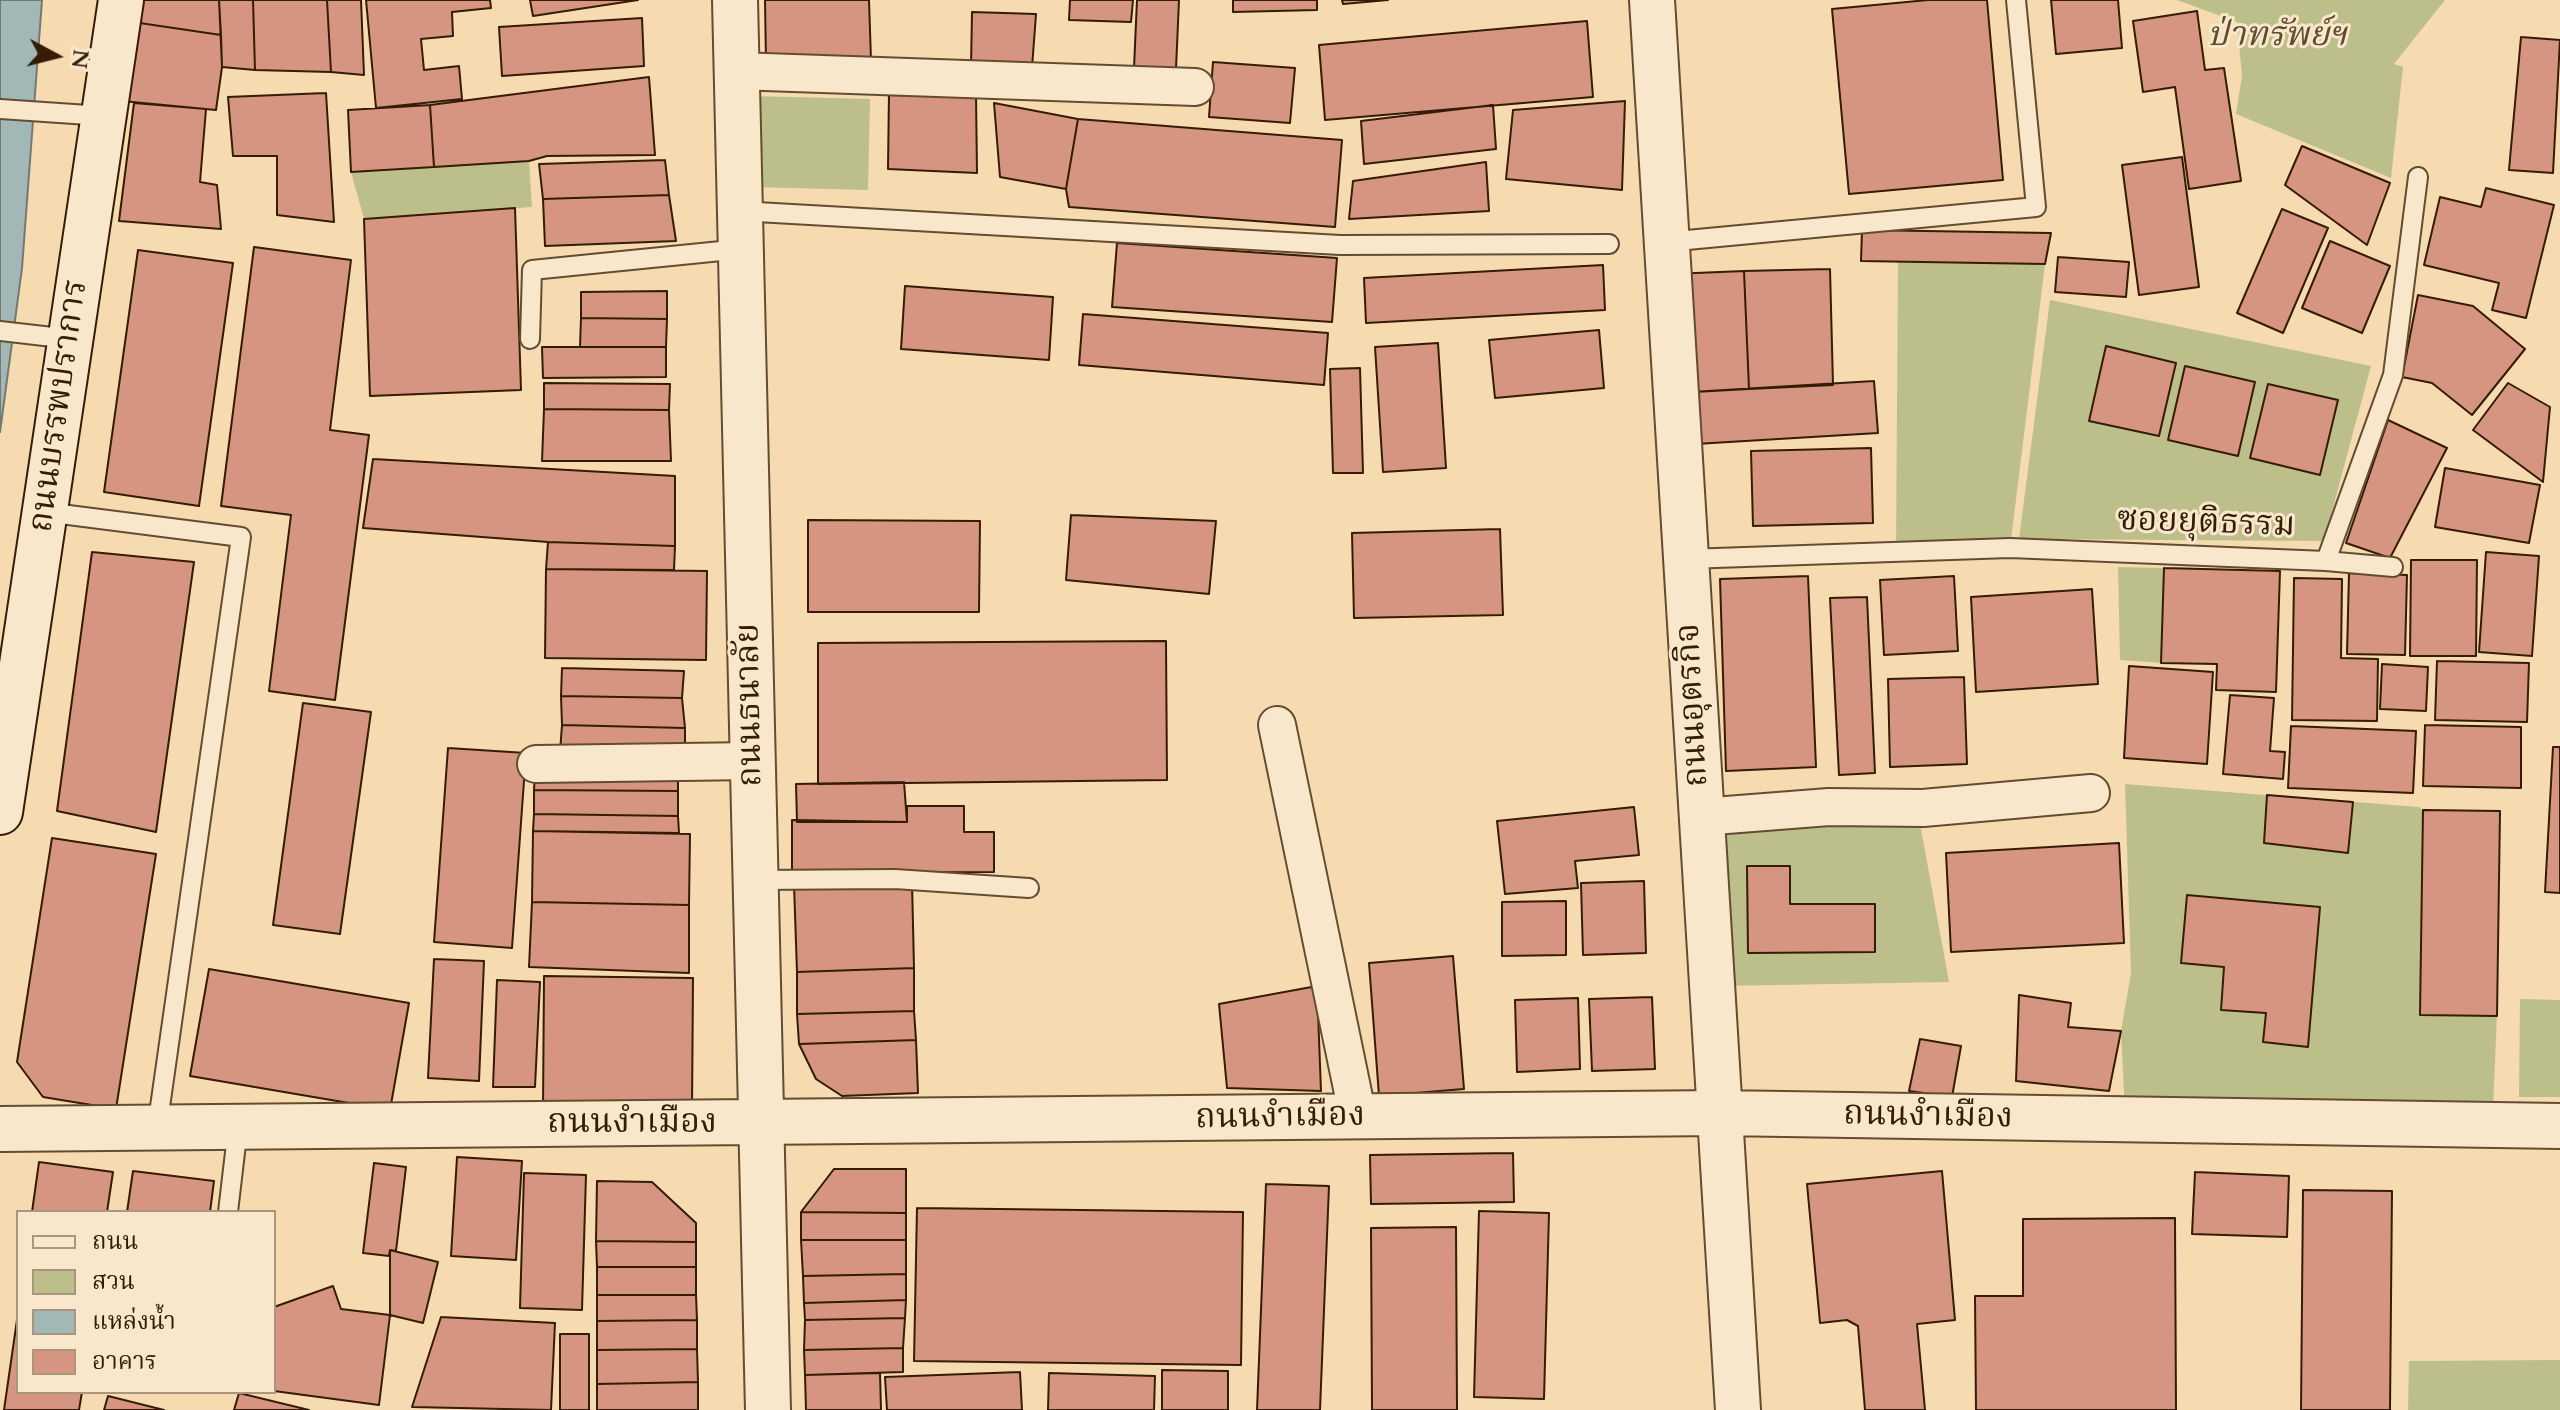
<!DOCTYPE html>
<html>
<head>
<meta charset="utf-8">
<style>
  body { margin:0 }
  #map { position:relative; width:2560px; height:1410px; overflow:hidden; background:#f6dab0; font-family:Cardo,"Noto Serif Thai",serif }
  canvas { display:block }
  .legend { position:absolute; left:16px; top:1210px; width:260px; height:184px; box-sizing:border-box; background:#f9e7cc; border:2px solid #aa967c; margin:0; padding:10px 14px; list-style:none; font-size:24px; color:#341c05 }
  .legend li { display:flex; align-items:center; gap:16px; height:40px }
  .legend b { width:40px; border:2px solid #aa967c }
  .north { position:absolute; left:16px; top:16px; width:80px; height:80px; -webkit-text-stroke:6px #f9e7cc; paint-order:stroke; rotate:97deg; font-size:22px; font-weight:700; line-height:32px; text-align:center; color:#341c05 }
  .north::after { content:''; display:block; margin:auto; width:28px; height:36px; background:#341c05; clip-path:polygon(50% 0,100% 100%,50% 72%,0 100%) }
</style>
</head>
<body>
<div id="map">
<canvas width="2560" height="1410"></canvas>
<ul class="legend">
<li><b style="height:10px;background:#f9e7cc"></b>ถนน</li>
<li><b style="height:22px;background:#bdbf8b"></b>สวน</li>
<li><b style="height:22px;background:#a1b8b7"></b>แหล่งน้ำ</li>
<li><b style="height:22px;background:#d69580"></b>อาคาร</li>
</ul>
<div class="north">N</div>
</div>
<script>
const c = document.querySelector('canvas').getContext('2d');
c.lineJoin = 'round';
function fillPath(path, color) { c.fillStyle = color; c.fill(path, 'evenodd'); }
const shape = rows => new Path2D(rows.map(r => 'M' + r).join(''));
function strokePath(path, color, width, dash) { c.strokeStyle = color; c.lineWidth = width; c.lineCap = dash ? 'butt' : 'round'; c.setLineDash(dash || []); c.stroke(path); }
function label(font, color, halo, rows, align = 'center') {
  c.font = font + ' Cardo,"Noto Serif Thai",serif'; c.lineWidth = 6; c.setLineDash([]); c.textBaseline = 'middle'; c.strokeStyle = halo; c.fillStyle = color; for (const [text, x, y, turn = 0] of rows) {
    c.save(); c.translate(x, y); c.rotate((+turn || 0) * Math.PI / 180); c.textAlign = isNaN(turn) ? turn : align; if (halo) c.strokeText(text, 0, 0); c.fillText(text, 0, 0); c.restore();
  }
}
fillPath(shape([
  [2177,0,2445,0,2394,64,2403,67,2391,178,2236,114,2242,76,2237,22],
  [752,96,870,99,868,190,751,187],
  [529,161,532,207,364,219,351,172],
  [1898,262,2045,264,2010,548,1896,550],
  [2050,300,2371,366,2324,541,2019,539],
  [2118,567,2164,568,2161,663,2120,660],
  [2125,784,2419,807,2423,810,2420,1015,2497,1016,2493,1108,2125,1113,2121,1031,2131,973],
  [1919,818,1949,982,1721,986,1716,825],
  [2520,999,2560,1000,2560,1097,2519,1097],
  [2560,1360,2560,1410,2408,1410,2409,1361]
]), '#bdbf8b');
const water = shape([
  [0,0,42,0,22,268,0,432,0,0]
]);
fillPath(water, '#a1b8b7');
strokePath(water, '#757a70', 2);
const building = shape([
  [141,0,219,0,221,35,133,22,141,0],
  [219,0,253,0,255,70,222,67,219,0],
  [253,0,327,0,331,72,255,70,253,0],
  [327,0,361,0,364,75,331,72,327,0],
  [366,0,490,0,491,8,452,12,453,36,421,39,424,70,459,66,462,99,376,108,366,0],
  [530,0,638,0,533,16,530,0],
  [765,0,869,0,871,60,766,64,765,0],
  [1070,0,1133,0,1131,22,1069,20,1070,0],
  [1137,0,1179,0,1176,69,1134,68,1137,0],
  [1233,0,1317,0,1317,10,1233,12,1233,0],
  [1342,0,1388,0,1343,4,1342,0],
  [1928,0,1987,0,2003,180,1849,194,1832,9,1928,0],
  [2051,0,2118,0,2122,48,2056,54,2051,0],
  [2197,11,2205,70,2224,68,2241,181,2189,189,2175,87,2143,92,2133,21,2197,11],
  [972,12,1036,14,1032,68,971,67,972,12],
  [642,18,644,66,502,76,499,27,642,18],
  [1587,21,1593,97,1325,120,1319,45,1587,21],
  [133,22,221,35,222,67,216,110,122,101,133,22],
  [2521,37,2560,40,2553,173,2509,170,2521,37],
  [1213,62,1295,68,1290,123,1209,117,1213,62],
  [649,77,655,155,547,156,529,161,434,167,430,105,649,77],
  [889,92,976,95,977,173,888,169,889,92],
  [326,93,334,222,277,215,277,156,233,156,228,97,326,93],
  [1625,101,1622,190,1506,179,1513,110,1625,101],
  [134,103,206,109,200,182,217,185,221,229,119,221,134,103],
  [994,103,1078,119,1066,189,1000,177,994,103],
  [430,105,434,167,351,172,348,110,430,105],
  [1493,105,1496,149,1364,164,1361,121,1493,105],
  [1078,119,1342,140,1335,227,1069,207,1066,189,1078,119],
  [2302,146,2390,183,2367,245,2285,185,2302,146],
  [2182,157,2199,287,2139,295,2122,165,2182,157],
  [665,160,669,195,543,199,539,164,665,160],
  [1486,162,1489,211,1349,219,1353,181,1486,162],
  [2486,188,2554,205,2526,318,2492,310,2499,283,2424,265,2440,197,2481,207,2486,188],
  [669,195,676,241,545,246,543,199,669,195],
  [515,208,521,390,370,396,364,219,515,208],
  [2282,209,2328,228,2283,333,2237,313,2282,209],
  [1862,230,2051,233,2045,264,1861,261,1862,230],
  [2330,241,2390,266,2362,333,2302,308,2330,241],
  [1117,243,1337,258,1332,322,1112,307,1117,243],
  [254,247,351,260,330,430,369,435,335,700,269,691,291,515,221,506,254,247],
  [138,250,233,263,199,506,104,492,138,250],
  [2058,257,2129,262,2126,297,2055,292,2058,257],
  [1603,265,1605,310,1366,323,1364,278,1603,265],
  [1830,269,1833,385,1749,389,1744,271,1830,269],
  [1744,271,1749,389,1675,393,1671,274,1744,271],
  [905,286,1053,297,1049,360,901,349,905,286],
  [667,291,667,319,581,318,581,292,667,291],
  [2418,295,2473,306,2525,349,2472,415,2432,383,2402,377,2418,295],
  [1083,314,1328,333,1324,385,1079,365,1083,314],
  [581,318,667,319,666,347,580,347,581,318],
  [1599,330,1604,388,1495,398,1489,340,1599,330],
  [1438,343,1446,468,1383,472,1375,347,1438,343],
  [2106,346,2176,363,2159,436,2089,421,2106,346],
  [542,347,666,347,666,377,543,378,542,347],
  [2185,366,2255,382,2238,456,2168,440,2185,366],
  [1360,368,1363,473,1333,473,1330,369,1360,368],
  [1874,381,1878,433,1679,445,1675,393,1874,381],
  [544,383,670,384,669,410,544,409,544,383],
  [2508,383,2550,407,2543,482,2473,430,2508,383],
  [2268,384,2338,400,2320,475,2250,458,2268,384],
  [544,409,669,410,671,461,542,461,544,409],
  [2388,420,2447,448,2390,558,2346,543,2388,420],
  [1871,448,1873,523,1753,526,1751,451,1871,448],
  [373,459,675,476,675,546,548,542,363,528,373,459],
  [2445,468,2540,485,2529,543,2435,527,2445,468],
  [1071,515,1216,521,1209,594,1066,580,1071,515],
  [808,520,980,521,979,612,808,612,808,520],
  [1500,529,1503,615,1354,618,1352,533,1500,529],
  [548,542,675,546,674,570,546,569,548,542],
  [92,552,194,562,156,832,57,811,92,552],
  [2486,552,2539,556,2532,656,2479,652,2486,552],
  [2411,560,2477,560,2476,656,2410,656,2411,560],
  [2164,568,2280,571,2276,692,2216,690,2217,664,2161,663,2164,568],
  [546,569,707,571,706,660,545,658,546,569],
  [2349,573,2407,575,2405,655,2347,654,2349,573],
  [1808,576,1816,767,1726,771,1720,579,1808,576],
  [1954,576,1958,651,1884,655,1880,580,1954,576],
  [2294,578,2342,579,2341,658,2378,659,2377,721,2292,720,2294,578],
  [2092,589,2098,684,1976,692,1971,597,2092,589],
  [1867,597,1875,773,1839,775,1830,598,1867,597],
  [1166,641,1167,780,818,784,818,643,1166,641],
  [2437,661,2529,663,2527,722,2435,720,2437,661],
  [2382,664,2428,667,2426,711,2380,709,2382,664],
  [2129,666,2213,672,2207,764,2124,758,2129,666],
  [562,668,684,671,682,698,561,696,562,668],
  [1964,677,1967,764,1890,767,1888,679,1964,677],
  [2230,695,2274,698,2270,751,2285,752,2283,779,2223,774,2230,695],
  [561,696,682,698,685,728,562,725,561,696],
  [303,703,371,712,340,934,273,925,303,703],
  [562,725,685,728,685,754,560,752,562,725],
  [2425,725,2521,727,2521,788,2423,786,2425,725],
  [2291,726,2416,731,2413,793,2288,788,2291,726],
  [2553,747,2560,747,2560,893,2545,892,2553,747],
  [448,748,526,753,512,948,434,942,448,748],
  [535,770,678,771,678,791,534,790,535,770],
  [904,782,907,822,797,822,796,784,904,782],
  [534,790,678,791,678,816,534,814,534,790],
  [2267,795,2353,802,2348,853,2264,843,2267,795],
  [907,806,964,806,964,832,994,832,994,872,792,873,792,820,907,822,907,806],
  [1634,807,1639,855,1575,861,1578,888,1505,894,1497,821,1634,807],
  [2423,810,2500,811,2497,1016,2420,1015,2423,810],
  [534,814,678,816,679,833,533,831,534,814],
  [533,831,690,834,689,905,532,902,533,831],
  [52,838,156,854,116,1109,43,1097,17,1062,52,838],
  [2119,843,2124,943,1951,952,1946,853,2119,843],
  [1747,866,1790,866,1790,904,1875,904,1875,952,1748,953,1747,866],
  [1644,881,1646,953,1583,955,1581,883,1644,881],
  [912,882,914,968,797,972,794,885,912,882],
  [2187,895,2320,907,2308,1047,2263,1042,2266,1013,2221,1010,2224,967,2181,963,2187,895],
  [1566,901,1566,955,1502,956,1502,902,1566,901],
  [532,902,689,905,689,973,529,967,532,902],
  [1453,956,1464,1089,1379,1096,1369,963,1453,956],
  [434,959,484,961,479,1081,428,1078,434,959],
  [914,968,914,1011,797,1014,797,972,914,968],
  [209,969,409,1003,390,1110,190,1076,209,969],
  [544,976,693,978,692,1110,543,1109,544,976],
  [497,980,540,982,535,1087,493,1087,497,980],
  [1317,986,1321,1091,1227,1088,1219,1004,1317,986],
  [2019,995,2071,1003,2068,1027,2121,1031,2109,1091,2016,1081,2019,995],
  [1652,997,1655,1069,1592,1071,1589,999,1652,997],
  [1578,998,1580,1069,1517,1072,1515,1000,1578,998],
  [914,1011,916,1040,799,1044,797,1014,914,1011],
  [1920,1039,1961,1046,1952,1097,1909,1091,1920,1039],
  [916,1040,918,1093,842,1096,816,1079,799,1044,916,1040],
  [1513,1153,1514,1202,1371,1204,1370,1155,1513,1153],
  [457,1157,522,1161,516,1260,451,1256,457,1157],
  [39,1162,113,1172,107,1212,32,1212,39,1162],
  [374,1163,406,1167,396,1251,390,1250,389,1256,363,1253,374,1163],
  [834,1169,906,1169,906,1213,801,1212,834,1169],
  [133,1171,214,1181,210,1212,127,1212,133,1171],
  [1942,1171,1955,1320,1917,1324,1925,1410,1865,1410,1858,1326,1847,1320,1820,1323,1807,1184,1942,1171],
  [2195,1172,2289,1176,2287,1237,2192,1234,2195,1172],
  [524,1173,586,1175,582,1310,520,1308,524,1173],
  [597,1181,652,1182,696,1223,696,1242,596,1241,597,1181],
  [1266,1184,1329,1186,1320,1410,1257,1410,1266,1184],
  [2303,1190,2392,1191,2390,1410,2301,1410,2303,1190],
  [917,1208,1243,1212,1241,1365,914,1361,917,1208],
  [1479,1211,1549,1213,1544,1399,1474,1397,1479,1211],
  [801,1212,906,1213,906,1240,801,1240,801,1212],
  [2175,1218,2176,1410,1976,1410,1975,1296,2023,1296,2023,1219,2175,1218],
  [1456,1227,1457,1410,1372,1410,1371,1228,1456,1227],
  [801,1240,906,1240,906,1274,803,1276,801,1240],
  [596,1241,696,1242,696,1267,597,1267,596,1241],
  [390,1250,438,1262,423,1323,390,1315,390,1250],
  [597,1267,696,1267,696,1295,597,1295,597,1267],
  [906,1274,906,1300,804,1303,803,1276,906,1274],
  [333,1286,341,1309,390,1315,379,1405,274,1391,274,1307,333,1286],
  [597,1295,696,1295,697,1320,597,1321,597,1295],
  [906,1300,905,1318,805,1320,804,1303,906,1300],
  [18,1313,18,1392,82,1392,79,1410,4,1410,18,1313],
  [441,1317,555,1323,551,1410,412,1407,441,1317],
  [905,1318,903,1348,804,1350,805,1320,905,1318],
  [697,1320,697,1349,597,1350,597,1321,697,1320],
  [560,1334,589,1334,589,1410,560,1410,560,1334],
  [903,1348,903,1372,805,1375,804,1350,903,1348],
  [697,1349,698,1382,597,1384,597,1350,697,1349],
  [1162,1370,1228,1371,1228,1410,1162,1410,1162,1370],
  [1020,1372,1022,1410,887,1410,885,1377,1020,1372],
  [880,1373,881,1410,806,1410,805,1375,880,1373],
  [1049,1373,1155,1376,1154,1410,1048,1410,1049,1373],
  [698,1382,698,1410,597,1410,597,1384,698,1382],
  [239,1393,309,1410,234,1410,239,1393],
  [108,1396,164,1410,104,1410,108,1396]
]);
fillPath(building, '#d69580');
strokePath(building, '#341c05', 2);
const service = shape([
  [0,109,103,116],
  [739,211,1340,245,1609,244],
  [1666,242,2036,207,2016,0],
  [0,331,70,339],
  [530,339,532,270,741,249],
  [45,512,241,537,157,1128],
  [1686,559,2010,548,2326,561,2393,375,2418,177],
  [2326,561,2393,567],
  [755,880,895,879,1029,888],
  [228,1212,238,1127]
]);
const minor = shape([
  [736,71,1195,87],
  [1277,725,1358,1117],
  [536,764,753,761],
  [1701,817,1829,807,1923,808,2091,793]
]);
const tertiary = shape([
  [735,0,768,1410],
  [1652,0,1738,1410],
  [0,1129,1720,1113,2560,1126]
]);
const secondary = shape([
  [0,812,121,0]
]);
strokePath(service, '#644c30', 22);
strokePath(minor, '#644c30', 40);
strokePath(tertiary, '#644c30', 48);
strokePath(secondary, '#341c05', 48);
strokePath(service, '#f9e7cc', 18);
strokePath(minor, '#f9e7cc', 36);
strokePath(tertiary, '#f9e7cc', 44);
strokePath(secondary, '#f9e7cc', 44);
label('italic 34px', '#5d4d2d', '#f9e7cc', [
  ["ป่าทรัพย์ฯ",2277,37]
]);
label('34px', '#341c05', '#f9e7cc', [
  ["ถนนบรรพปราการ",60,406,-82],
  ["ซอยยุติธรรม",2206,524,2],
  ["ถนนธนาลัย",751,705,-91],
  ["ถนนอุตรกิจ",1694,705,-93],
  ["ถนนงำเมือง",1928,1117,1],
  ["ถนนงำเมือง",1280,1118,-1],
  ["ถนนงำเมือง",632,1124]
]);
</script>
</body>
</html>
